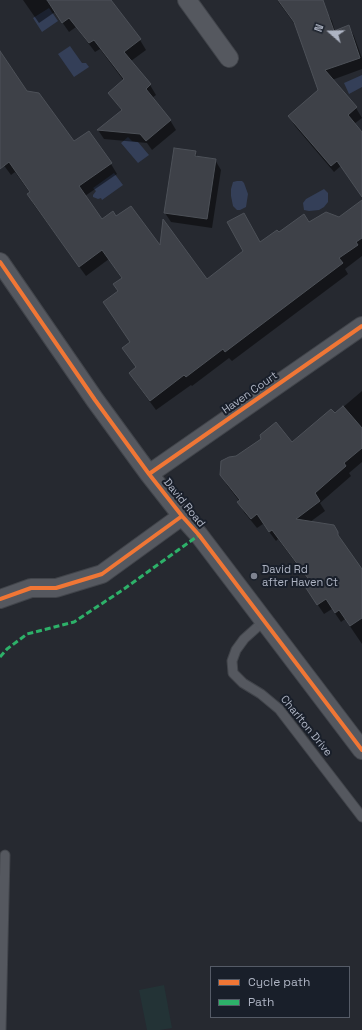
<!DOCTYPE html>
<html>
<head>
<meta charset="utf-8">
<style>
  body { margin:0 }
  #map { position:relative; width:362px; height:1030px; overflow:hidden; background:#262930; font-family:"Space Grotesk",sans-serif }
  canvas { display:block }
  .legend { position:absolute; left:210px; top:966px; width:140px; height:52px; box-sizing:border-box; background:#191f2a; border:1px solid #555b67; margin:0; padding:5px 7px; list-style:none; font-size:12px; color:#aeb4c3 }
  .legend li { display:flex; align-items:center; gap:8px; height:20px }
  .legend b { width:20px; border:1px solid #555b67 }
  .north { position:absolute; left:310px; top:12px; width:40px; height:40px; -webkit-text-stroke:3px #191f2a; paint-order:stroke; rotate:290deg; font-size:11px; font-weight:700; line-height:16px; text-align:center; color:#aeb4c3 }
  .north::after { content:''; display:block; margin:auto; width:14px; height:18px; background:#aeb4c3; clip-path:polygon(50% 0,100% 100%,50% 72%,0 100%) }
</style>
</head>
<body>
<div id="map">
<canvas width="362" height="1030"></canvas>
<ul class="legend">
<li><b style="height:5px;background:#f07635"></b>Cycle path</li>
<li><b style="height:5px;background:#2db169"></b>Path</li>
</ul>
<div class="north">N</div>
</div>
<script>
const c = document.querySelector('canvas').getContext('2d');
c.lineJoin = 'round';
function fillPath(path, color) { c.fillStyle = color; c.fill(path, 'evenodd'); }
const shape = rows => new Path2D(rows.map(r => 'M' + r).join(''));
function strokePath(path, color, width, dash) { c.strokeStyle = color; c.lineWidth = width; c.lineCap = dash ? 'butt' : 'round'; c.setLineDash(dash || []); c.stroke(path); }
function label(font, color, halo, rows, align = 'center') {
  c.font = font + ' "Space Grotesk",sans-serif'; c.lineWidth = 4; c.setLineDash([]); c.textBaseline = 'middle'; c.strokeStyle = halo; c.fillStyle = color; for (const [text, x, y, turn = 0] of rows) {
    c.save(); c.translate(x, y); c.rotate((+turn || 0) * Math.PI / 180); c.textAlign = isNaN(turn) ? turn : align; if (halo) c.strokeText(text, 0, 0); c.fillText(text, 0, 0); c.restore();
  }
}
fillPath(shape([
  [164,985,172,1028,160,1030,147,1030,139,990]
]), '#233336');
fillPath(shape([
  [49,8,58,21,42,32,33,18],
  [70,46,82,63,86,63,89,67,74,77,58,54],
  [362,75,362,87,349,94,344,83],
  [128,137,132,141,138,142,149,155,138,163,121,143],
  [114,173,123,185,102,200,101,198,98,199,93,197,93,195,96,191,93,188],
  [237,181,242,181,244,183,248,194,246,207,240,210,237,210,233,206,231,196,231,189,233,182],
  [324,189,328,193,328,202,324,207,319,210,309,211,304,210,303,203,306,199]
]), '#343f58');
fillPath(shape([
  [23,0,99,0,140,40,146,50,131,61,150,85,156,95,152,98,170,120,176,130,152,150,147,143,104,139,98,130,122,111,109,93,124,81,100,49,95,52,76,27,69,32,55,12,39,23],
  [277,0,315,0,326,11,332,21,335,31,349,26,354,36,362,58,362,69,332,80,356,108,362,118,354,124,362,133,362,147,334,172,295,126,289,116,319,91,296,26],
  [0,53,26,92,74,142,89,132,111,164,117,174,85,196,102,220,116,218,207,280,260,243,279,234,309,223,339,218,362,201,362,256,345,269,348,274,232,361,229,358,192,386,191,385,156,410,136,383,130,373,137,368,124,348,131,343,118,292,122,279,109,259,86,276,34,205,28,195,30,193,15,172,11,175,0,160],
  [195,152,198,158,215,160,221,170,212,228,171,222,165,213],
  [362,391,362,462,349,473,351,476,320,503,325,511,310,522,362,570,362,644,345,619,341,622,332,609,324,614,305,586,310,582,278,539,276,541,263,524,257,528,244,512,239,502,240,502,227,485,221,474,291,444,335,414]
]), '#0007');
const building = shape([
  [47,0,111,0,141,39,124,52,151,84,146,89,171,120,146,141,140,134,97,130,122,110,108,93,124,79,94,40,89,43,69,18,62,23,47,0],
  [278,0,323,0,334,31,349,25,360,58,325,70,357,107,348,115,362,132,362,197,337,161,331,166,288,116,318,90,294,22,278,0],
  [0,51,27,91,39,93,74,141,89,131,112,163,79,186,102,219,113,211,116,216,131,206,160,245,163,219,207,279,243,251,227,222,244,213,260,242,277,230,279,232,304,214,309,222,326,212,339,217,362,200,362,238,356,242,358,245,339,258,343,263,225,352,223,349,186,377,184,375,150,401,129,373,136,367,122,348,130,342,103,302,118,291,113,284,122,278,102,250,79,267,27,194,30,192,9,162,0,169,0,51],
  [174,148,196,151,195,156,216,159,207,219,164,213,174,148],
  [343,406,362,428,362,448,344,463,346,466,315,493,320,501,296,519,334,525,338,532,338,535,362,569,362,618,350,626,339,610,335,613,326,599,317,605,304,585,310,581,272,530,269,532,257,514,251,519,237,502,240,500,220,475,221,461,229,457,236,456,261,439,260,435,276,422,292,442,331,409,335,413,343,406]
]);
fillPath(building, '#3e4148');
strokePath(building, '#4d5158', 1);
const service = shape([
  [264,621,244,639,236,650,232,661,233,673,243,683,261,694,279,709,362,817],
  [1,1030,5,855]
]);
const minor = shape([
  [187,0,229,58],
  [0,262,95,400,149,474,182,516,199,535,362,750],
  [149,474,362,326],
  [0,599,31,588,56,588,102,574,182,516]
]);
strokePath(service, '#41444a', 11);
strokePath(minor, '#41444a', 20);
strokePath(service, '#55585f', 9);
strokePath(minor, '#55585f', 18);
strokePath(shape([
  [0,657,7,649,27,634,74,622,124,589,199,535]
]), '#2db169', 3, [6, 3]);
strokePath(shape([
  [0,262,95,400,149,474,182,516,199,535,362,750],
  [149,474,362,326],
  [0,599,31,588,56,588,102,574,182,516]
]), '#f07635', 4);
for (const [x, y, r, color] of [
  [254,576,4,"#7e8390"]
]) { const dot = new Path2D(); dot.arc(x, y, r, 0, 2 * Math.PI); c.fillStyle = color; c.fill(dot); strokePath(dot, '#191f2a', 1.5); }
label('11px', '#aeb4c3', '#191f2a', [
  ["Haven Court",250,393,-35],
  ["David Road",184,503,51],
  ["Charlton Drive",306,726,51]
]);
label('11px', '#aeb4c3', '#191f2a', [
  ["David Rd",262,570],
  ["after Haven Ct",262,583]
], 'left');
</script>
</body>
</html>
